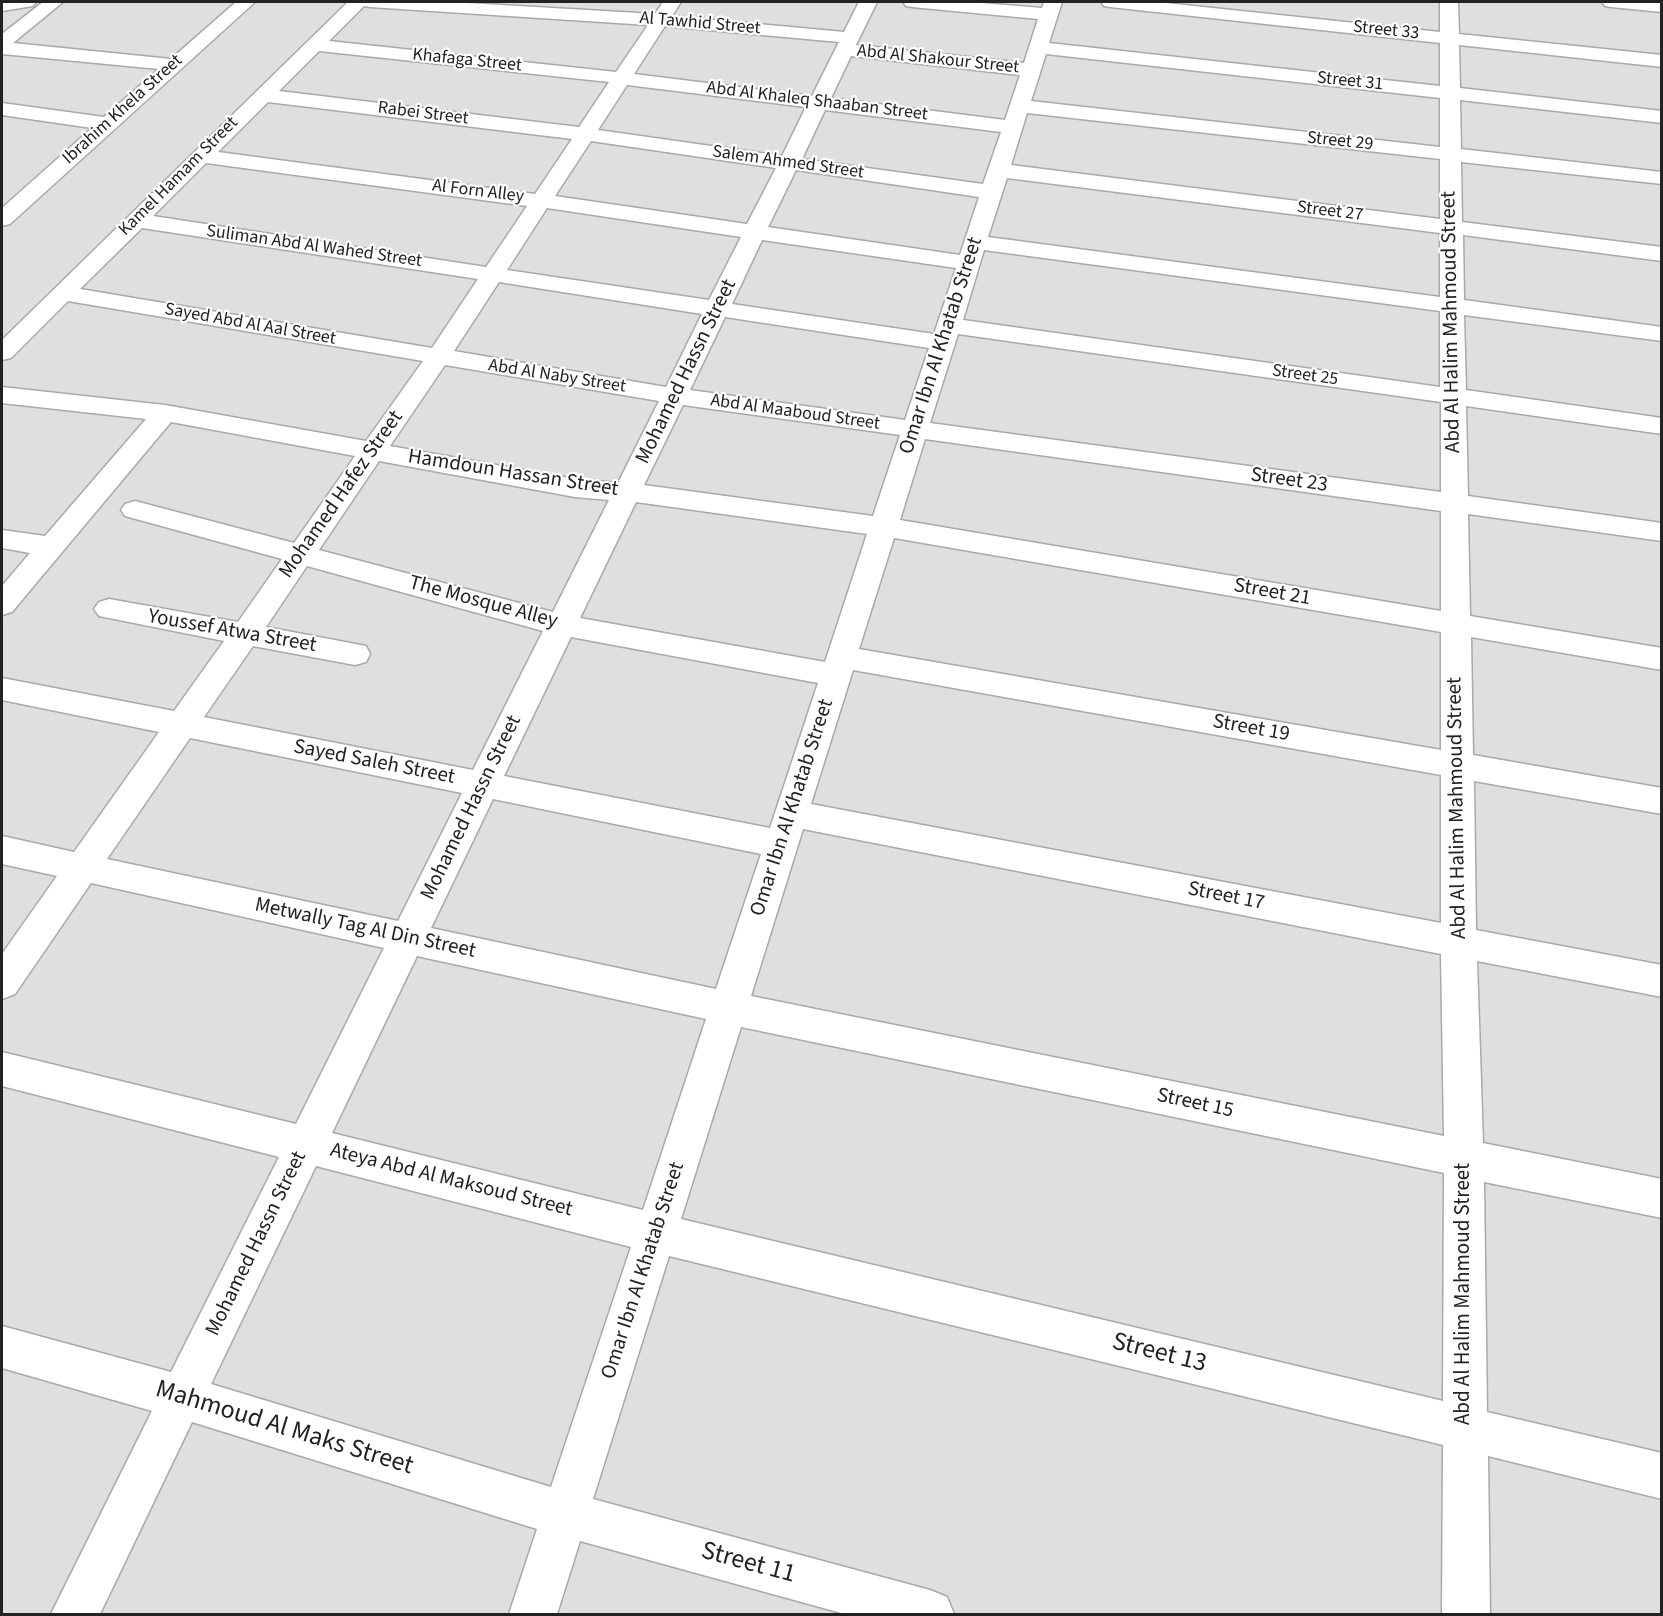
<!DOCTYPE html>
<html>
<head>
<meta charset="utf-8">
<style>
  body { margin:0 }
  #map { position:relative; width:1663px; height:1616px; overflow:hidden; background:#f2efe9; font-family:"Source Sans 3",sans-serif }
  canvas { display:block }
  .frame { position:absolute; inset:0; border:3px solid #222; pointer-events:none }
</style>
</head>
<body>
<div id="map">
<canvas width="1663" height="1616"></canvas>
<div class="frame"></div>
</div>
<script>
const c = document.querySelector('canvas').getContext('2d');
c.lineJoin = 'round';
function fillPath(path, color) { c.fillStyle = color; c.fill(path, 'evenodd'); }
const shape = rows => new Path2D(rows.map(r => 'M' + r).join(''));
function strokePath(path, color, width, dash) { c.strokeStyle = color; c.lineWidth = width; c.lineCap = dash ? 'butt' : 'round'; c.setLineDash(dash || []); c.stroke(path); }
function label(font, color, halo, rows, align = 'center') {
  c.font = font + ' "Source Sans 3",sans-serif'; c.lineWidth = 4.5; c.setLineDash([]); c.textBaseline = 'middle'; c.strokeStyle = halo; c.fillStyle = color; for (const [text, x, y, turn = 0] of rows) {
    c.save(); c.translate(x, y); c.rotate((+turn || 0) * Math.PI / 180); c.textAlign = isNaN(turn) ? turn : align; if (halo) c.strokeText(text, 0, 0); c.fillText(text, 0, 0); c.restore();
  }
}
fillPath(shape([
  [2,2,1661,2,1661,1614,2,1614]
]), '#e0dfdf');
const minor = shape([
  [2,2,36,2,33,6,2,11,2,2],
  [43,2,63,2,13,43,171,59,236,2,255,2,10,224,2,226,2,208,92,128,2,115,2,103,104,117,159,69,2,54,2,34,43,2],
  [348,2,450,2,655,14,663,2,681,2,672,16,844,32,859,2,877,2,856,45,1024,63,1038,19,912,7,906,6,903,2,969,2,1042,8,1044,2,1062,2,1049,43,1440,86,1440,43,1110,7,1104,6,1101,2,1156,2,1440,32,1440,2,1458,2,1459,34,1662,55,1662,67,1459,45,1460,88,1662,111,1662,123,1460,100,1461,149,1662,172,1662,184,1461,162,1462,222,1662,247,1662,261,1463,235,1464,300,1662,327,1662,341,1464,315,1466,390,1662,418,1662,434,1466,406,1468,496,1662,523,1662,541,1468,514,1470,616,1662,648,1662,670,1471,637,1473,755,1662,788,1662,814,1474,781,1476,930,1662,965,1662,997,1477,961,1483,1143,1662,1179,1662,1218,1484,1182,1487,1412,1662,1453,1662,1499,1488,1456,1490,1614,1442,1614,1443,1445,669,1256,593,1499,930,1590,947,1597,954,1614,845,1614,580,1541,557,1614,509,1614,537,1529,192,1422,100,1614,51,1614,152,1411,2,1368,2,1326,171,1372,279,1157,2,1086,2,1052,296,1124,384,948,91,883,15,994,2,999,2,954,57,876,2,864,2,836,74,852,159,732,2,700,2,678,174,711,224,641,99,616,94,609,99,602,109,599,238,622,282,559,125,516,121,510,125,504,135,501,294,543,355,456,171,422,12,612,2,615,2,586,30,553,2,548,2,530,45,536,146,419,2,403,2,387,165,405,366,441,423,361,68,301,11,358,2,360,2,340,348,2],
  [364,6,370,7,648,25,616,72,329,41,364,6],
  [665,26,839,42,812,96,634,74,665,26],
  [319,51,609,82,579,127,279,91,319,51],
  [1046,54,1440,98,1440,147,1031,101,1046,54],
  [851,56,1020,75,1005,120,831,98,851,56],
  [627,85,806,107,782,156,598,130,627,85],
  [268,102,572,139,535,194,218,152,268,102],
  [825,110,1001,132,983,184,802,159,825,110],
  [1027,113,1440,159,1440,219,1011,165,1027,113],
  [591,141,776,168,747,224,555,196,591,141],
  [206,163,527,206,486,267,153,216,206,163],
  [796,170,979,197,960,255,768,227,796,170],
  [1007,178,1440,233,1440,297,988,237,1007,178],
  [547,208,741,237,709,300,507,270,547,208],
  [142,228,478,279,432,348,80,289,142,228],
  [762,240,956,268,934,334,732,304,762,240],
  [984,250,1440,311,1440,387,963,320,984,250],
  [499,282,702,314,666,387,454,351,499,282],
  [725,317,929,348,905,420,690,390,725,317],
  [958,334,1441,402,1441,492,930,423,958,334],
  [445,365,659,401,618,483,575,479,390,446,445,365],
  [683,405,900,435,873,516,644,485,683,405],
  [925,439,1441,511,1441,611,900,520,925,439],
  [379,461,575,497,609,500,553,612,319,550,379,461],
  [636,502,867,534,825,662,580,618,636,502],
  [894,538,1441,632,1441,750,859,649,894,538],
  [307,566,543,631,473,770,204,717,253,646,355,665,366,662,370,654,366,646,266,627,307,566],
  [571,637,818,683,770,828,504,776,571,637],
  [853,670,1441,775,1441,923,811,804,853,670],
  [190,738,462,793,398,921,107,859,190,738],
  [493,799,761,854,716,989,431,928,493,799],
  [803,829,1441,954,1444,1136,751,996,803,829],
  [417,956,706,1019,643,1210,332,1133,417,956],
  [741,1027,1444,1173,1443,1401,681,1219,741,1027],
  [316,1166,631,1247,551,1487,211,1384,316,1166],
  [1602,2,1662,2,1662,12,1611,7,1605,6,1602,2]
]);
strokePath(minor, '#a9a9a9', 3);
fillPath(minor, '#fff');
label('18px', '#222', '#fff', [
  ["Al Tawhid Street",700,24,5],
  ["Street 33",1386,31,6],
  ["Abd Al Shakour Street",938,60,6],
  ["Khafaga Street",467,61,6],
  ["Street 31",1350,82,6],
  ["Abd Al Khaleq Shaaban Street",817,102,7],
  ["Ibrahim Khela Street",123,110,-42],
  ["Rabei Street",423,114,7],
  ["Street 29",1340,142,6],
  ["Salem Ahmed Street",788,163,8],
  ["Kamel Hamam Street",179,177,-45],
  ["Al Forn Alley",478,192,7],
  ["Street 27",1330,212,7],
  ["Suliman Abd Al Wahed Street",314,247,8],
  ["Sayed Abd Al Aal Street",250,325,10],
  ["Street 25",1305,376,8],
  ["Abd Al Naby Street",557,377,9],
  ["Abd Al Maaboud Street",795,413,8]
]);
label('21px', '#222', '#fff', [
  ["Abd Al Halim Mahmoud Street",1452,322,-91],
  ["Omar Ibn Al Khatab Street",942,346,-72],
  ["Mohamed Hassn Street",687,372,-64],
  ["Hamdoun Hassan Street",513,474,9],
  ["Street 23",1289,481,8],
  ["Mohamed Hafez Street",342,495,-55],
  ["Street 21",1272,593,10],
  ["The Mosque Alley",483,603,15],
  ["Youssef Atwa Street",232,632,10],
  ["Street 19",1251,729,10],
  ["Sayed Saleh Street",374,763,11],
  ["Mohamed Hassn Street",472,808,-64],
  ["Omar Ibn Al Khatab Street",793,808,-72],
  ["Abd Al Halim Mahmoud Street",1458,808,-91],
  ["Street 17",1226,897,11],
  ["Metwally Tag Al Din Street",365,929,12],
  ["Street 15",1195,1104,12],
  ["Ateya Abd Al Maksoud Street",451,1181,14],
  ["Mohamed Hassn Street",257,1244,-64],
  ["Omar Ibn Al Khatab Street",644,1271,-72],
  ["Abd Al Halim Mahmoud Street",1464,1294,-90]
]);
label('26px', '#222', '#fff', [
  ["Street 13",1159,1354,14],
  ["Mahmoud Al Maks Street",284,1429,17],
  ["Street 11",748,1564,15]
]);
</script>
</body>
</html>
